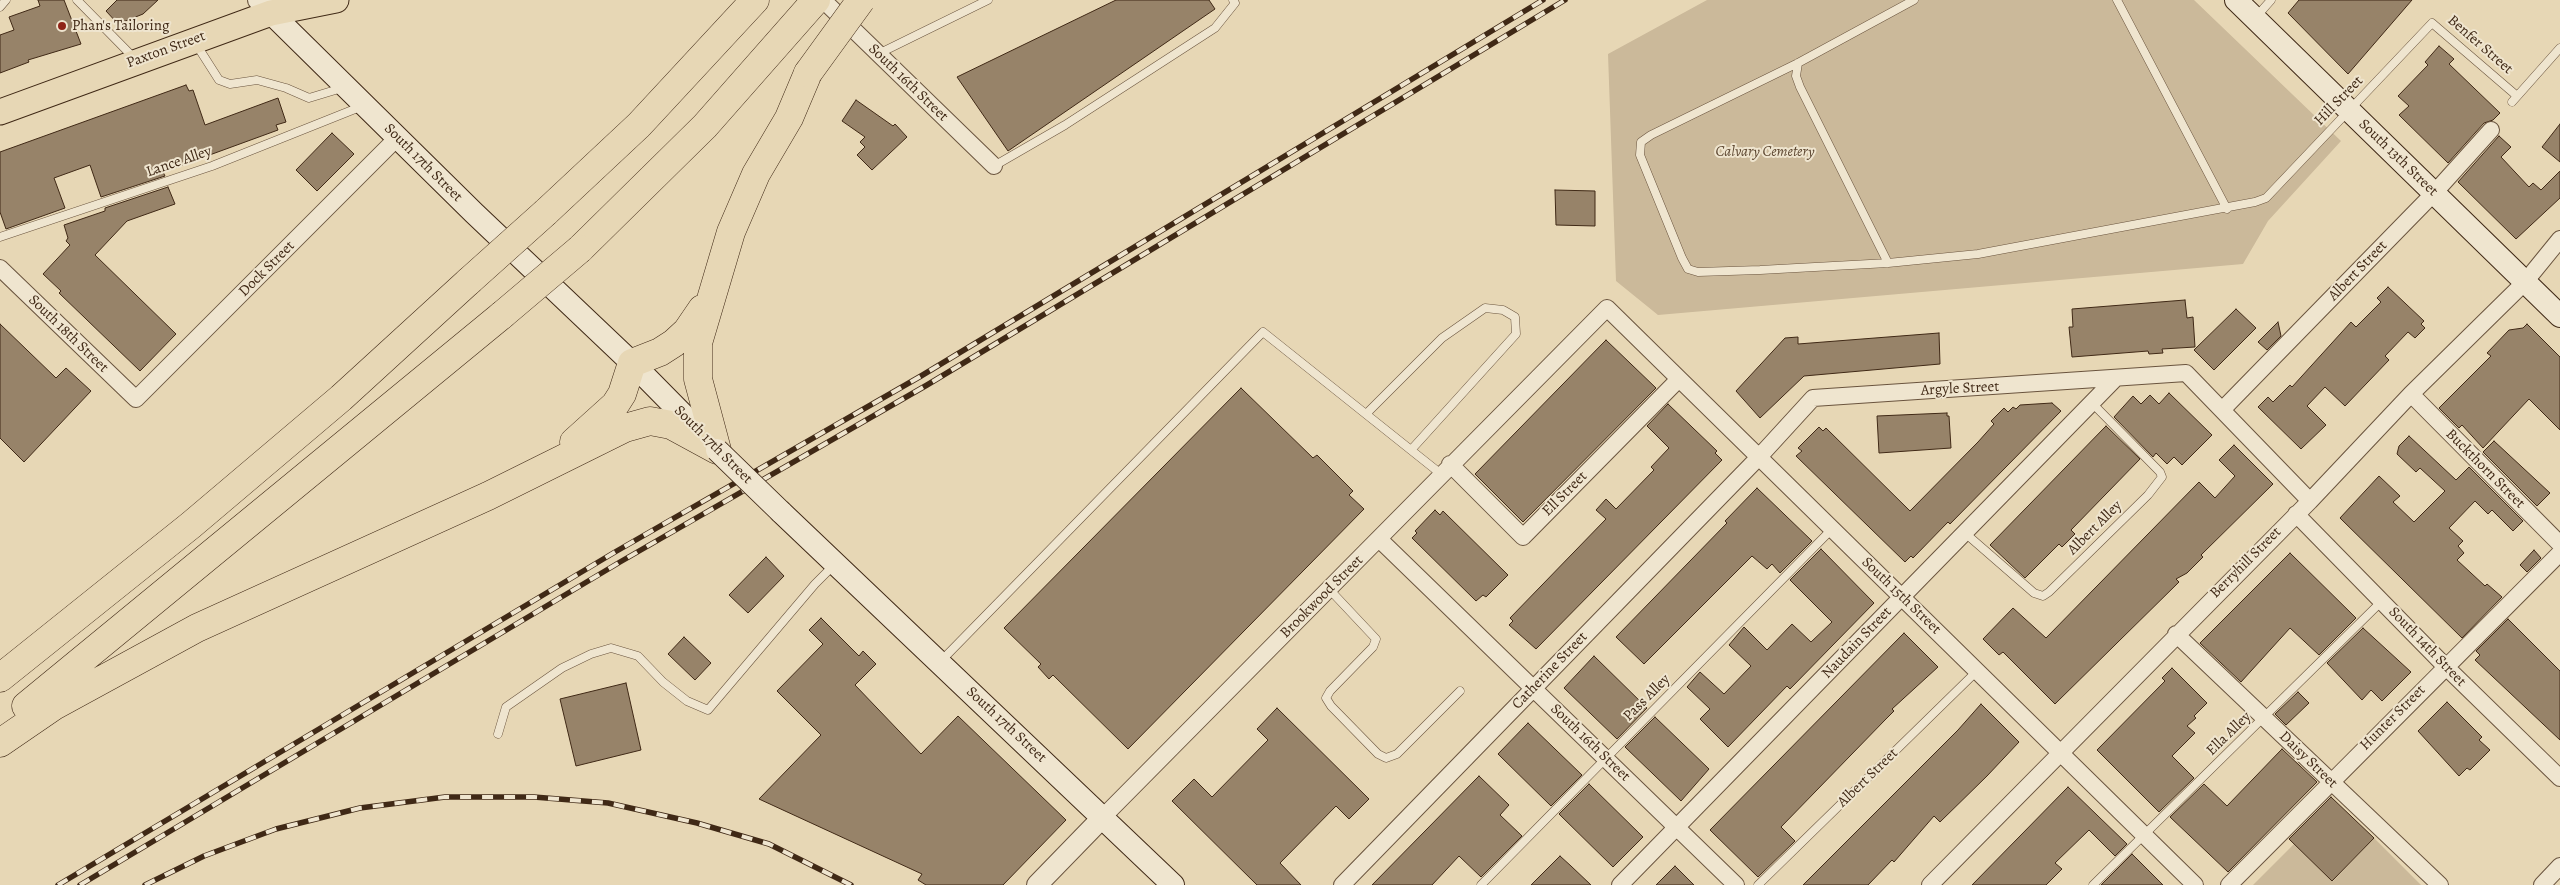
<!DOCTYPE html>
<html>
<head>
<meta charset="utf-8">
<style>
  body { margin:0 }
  canvas { display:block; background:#e7d7b5 }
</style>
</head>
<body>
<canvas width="2560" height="885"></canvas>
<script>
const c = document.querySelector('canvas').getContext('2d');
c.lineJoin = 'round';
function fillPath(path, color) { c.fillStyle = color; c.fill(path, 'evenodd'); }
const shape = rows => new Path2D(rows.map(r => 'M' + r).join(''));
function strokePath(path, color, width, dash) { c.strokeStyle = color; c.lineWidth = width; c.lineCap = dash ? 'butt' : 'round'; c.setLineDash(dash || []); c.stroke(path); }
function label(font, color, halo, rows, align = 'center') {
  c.font = font + ' Alegreya,serif'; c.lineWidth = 4; c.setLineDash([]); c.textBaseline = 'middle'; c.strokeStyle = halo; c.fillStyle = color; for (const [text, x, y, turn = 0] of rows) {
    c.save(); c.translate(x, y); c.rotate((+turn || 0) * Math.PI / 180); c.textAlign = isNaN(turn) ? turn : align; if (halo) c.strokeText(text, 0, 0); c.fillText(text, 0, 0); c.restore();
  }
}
fillPath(shape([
  [1707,0,2194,0,2341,141,2268,221,2243,264,1658,315,1616,281,1608,54],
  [2374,838,2421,885,2253,885,2294,844,2333,881]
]), '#cbb99a');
const building = shape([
  [38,0,64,0,81,44,28,60,29,62,0,73,0,35,14,30,9,17,40,6,38,0],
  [117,0,158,0,143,14,118,24,106,11,117,0],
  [1116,0,1209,0,1215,9,1008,151,957,77,1116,0],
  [2299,0,2412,0,2348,74,2288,13,2299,0],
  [2439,46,2454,59,2449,64,2500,113,2493,120,2484,123,2448,163,2399,115,2409,106,2398,96,2428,65,2425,62,2439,46],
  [186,85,189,91,193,90,205,125,278,98,286,122,276,125,278,130,163,172,165,176,101,197,90,165,54,178,65,208,6,229,0,212,0,152,186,85],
  [856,100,893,126,895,124,907,137,872,170,857,155,865,147,860,142,865,137,842,121,856,100],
  [2560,124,2560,162,2542,147,2560,124],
  [332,133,354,154,317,191,296,170,332,133],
  [2499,136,2511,147,2501,157,2529,187,2533,183,2541,190,2560,171,2560,198,2516,239,2458,182,2499,136],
  [168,187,175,204,127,221,95,255,176,334,140,371,59,293,61,291,43,274,70,245,66,241,68,238,64,225,105,211,105,208,168,187],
  [1555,190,1595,191,1595,226,1556,225,1555,190],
  [2388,287,2424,321,2421,324,2425,328,2415,338,2408,332,2385,356,2389,360,2345,406,2325,387,2307,406,2326,425,2301,449,2258,407,2268,397,2273,402,2290,385,2292,387,2351,322,2356,327,2381,302,2377,298,2388,287],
  [2185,300,2187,318,2193,317,2195,347,2162,349,2163,353,2149,354,2148,351,2072,357,2069,327,2073,327,2072,309,2185,300],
  [2236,309,2256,328,2214,370,2194,350,2236,309],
  [2278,322,2281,336,2267,350,2258,342,2278,322],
  [0,324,56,378,66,368,91,391,24,462,0,438,0,324],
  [2527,324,2560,357,2560,430,2529,399,2483,448,2462,425,2459,428,2439,408,2491,356,2487,353,2509,330,2523,328,2527,324],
  [1939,333,1940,364,1804,376,1760,418,1736,391,1785,338,1798,337,1798,344,1939,333],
  [1606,340,1656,388,1523,522,1475,474,1606,340],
  [1241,388,1313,458,1317,455,1353,491,1349,495,1364,509,1128,749,1053,675,1049,679,1038,667,1041,664,1004,628,1241,388],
  [2169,393,2212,435,2182,465,2174,457,2167,464,2156,453,2153,457,2114,417,2133,396,2141,404,2150,395,2159,404,2169,393],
  [2052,403,2061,411,1950,524,1948,522,1913,558,1911,556,1905,562,1796,456,1802,451,1798,448,1819,427,1823,431,1826,428,1910,511,1978,442,1994,424,1991,421,2004,408,2008,412,2013,407,2016,409,2020,405,2052,403],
  [1668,404,1717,451,1715,453,1722,460,1536,649,1509,625,1513,621,1510,618,1606,519,1596,510,1606,499,1616,509,1654,470,1651,467,1669,448,1647,426,1668,404],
  [1947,413,1947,416,1949,416,1951,448,1879,453,1877,416,1947,413],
  [2106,426,2140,459,2071,530,2075,534,2062,547,2059,544,2025,578,1990,545,2106,426],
  [2409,436,2456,480,2469,467,2523,521,2513,531,2492,510,2488,514,2475,501,2449,528,2463,541,2458,546,2464,553,2457,560,2485,586,2487,584,2502,597,2462,638,2340,518,2379,476,2400,496,2393,502,2414,522,2445,491,2420,468,2416,472,2397,454,2399,446,2409,436],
  [2494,441,2550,493,2537,506,2483,452,2494,441],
  [2234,445,2273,484,2201,555,2203,557,2187,573,2176,579,2179,582,2055,704,2003,652,1999,655,1983,639,2013,608,2046,638,2199,482,2215,498,2235,476,2219,460,2234,445],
  [1757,488,1812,541,1780,573,1772,564,1767,569,1752,556,1644,664,1616,637,1727,523,1725,521,1757,488],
  [1435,510,1440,515,1443,511,1508,575,1486,597,1483,595,1476,601,1412,538,1417,533,1415,531,1435,510],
  [1821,549,1874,603,1790,689,1787,686,1728,747,1700,719,1710,709,1687,687,1700,672,1724,694,1751,666,1729,645,1744,627,1767,650,1792,624,1811,642,1832,622,1790,580,1821,549],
  [2534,550,2541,558,2527,572,2520,565,2534,550],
  [2290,553,2356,618,2319,655,2290,628,2241,682,2200,643,2290,553],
  [766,557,784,576,748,613,729,595,766,557],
  [821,618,859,656,863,651,876,664,855,685,921,754,958,716,1066,820,1003,885,926,885,918,880,922,874,759,799,821,735,777,691,823,644,809,630,821,618],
  [2508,619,2560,671,2560,740,2475,660,2480,655,2476,651,2508,619],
  [2363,628,2411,672,2382,701,2371,690,2362,700,2327,663,2363,628],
  [1904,633,1938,667,1892,709,1894,711,1885,720,1781,827,1795,841,1758,877,1710,830,1904,633],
  [684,637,711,663,695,680,668,654,684,637],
  [1594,656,1647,708,1617,739,1564,688,1594,656],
  [2172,668,2207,703,2194,716,2196,718,2187,726,2195,733,2172,756,2194,778,2159,812,2097,750,2165,681,2162,678,2172,668],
  [626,683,641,750,576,766,560,699,626,683],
  [2298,692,2309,703,2286,725,2275,714,2298,692],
  [2447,702,2482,737,2479,740,2490,750,2470,770,2467,768,2459,776,2418,731,2447,702],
  [1981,704,2019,742,1987,776,1940,822,1934,816,1894,862,1892,860,1868,885,1803,885,1958,730,1981,704],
  [1277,708,1369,799,1349,819,1336,806,1280,863,1301,885,1257,885,1172,801,1194,779,1212,797,1268,740,1257,729,1277,708],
  [1655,717,1709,769,1681,801,1625,747,1655,717],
  [1528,723,1582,775,1551,806,1498,754,1528,723],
  [2282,749,2317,782,2228,872,2170,817,2204,784,2227,806,2282,749],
  [1479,776,1509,805,1500,815,1522,836,1481,877,1459,856,1432,885,1372,885,1479,776],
  [1589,784,1643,837,1613,867,1559,814,1589,784],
  [2068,787,2127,844,2115,856,2089,830,2055,863,2062,869,2046,885,1972,885,2068,787],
  [2331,797,2374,838,2332,881,2289,839,2331,797],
  [2132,854,2163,885,2101,885,2132,854],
  [1560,856,1571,866,1591,885,1531,885,1560,856],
  [1675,866,1694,885,1656,885,1675,866]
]);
fillPath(building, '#978369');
strokePath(building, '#402916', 1);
const service = shape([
  [77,0,135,59],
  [1914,0,1798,63,1651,135,1641,142,1640,155,1682,258,1688,269,1698,272,1760,270,1888,263,1978,254,2255,202,2266,198,2432,23,2517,96],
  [2117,0,2227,209],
  [0,7,6,0],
  [2256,17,2271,0],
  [196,44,219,80,230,84,257,80,286,88,309,98,342,88],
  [878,54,988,0],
  [1798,63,1796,76,1800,87,1888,263],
  [2512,102,2560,48],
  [994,166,1065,125,1215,28,1235,3,1233,0],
  [0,237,212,166,360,107],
  [1367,413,1442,338,1485,308,1503,310,1515,317,1516,334,1411,450],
  [1965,533,2034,593,2043,596,2049,592,2148,495,2162,477,2160,472,2092,403],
  [1329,589,1376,639,1373,647,1330,691,1326,698,1331,706,1378,754,1386,758,1397,754,1460,691],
  [941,661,1263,332,1441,474],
  [498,734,506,707,562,668,591,654,611,648,638,656,663,682,687,701,708,710,815,584,834,565],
  [1481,885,1832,529],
  [1758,885,1977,671],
  [2093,885,2382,601]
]);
const minor = shape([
  [823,0,994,166],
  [0,268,136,399,397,138],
  [2411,394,2560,544],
  [2222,410,2436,191,2491,130],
  [1450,464,1523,537,1679,379],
  [2296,514,2445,666,2560,778],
  [1379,539,1736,885],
  [2176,634,2440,885],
  [1103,817,1607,308,2195,885],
  [1342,885,1759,457,1813,398,2186,373,2310,501],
  [1620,885,2114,380],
  [1930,885,2310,501,2411,394,2525,282,2560,239],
  [2229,885,2560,553],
  [2542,885,2560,866]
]);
const tertiary = shape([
  [258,0,271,13],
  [1037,885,1103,817]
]);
const secondary = shape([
  [2236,0,2560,316],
  [271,13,474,213,632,363,706,438],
  [781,512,1173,885]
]);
const primary = shape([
  [0,112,271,13,336,0]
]);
const motorway = shape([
  [546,212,639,125,755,0],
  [580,249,705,126,816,0],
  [574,442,615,405,622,394,632,363,660,352,674,343,687,331,702,309],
  [717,450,698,379,698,343,731,232,756,174,789,118,808,73],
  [0,678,191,525,341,398,469,281],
  [26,706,502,315],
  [0,743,54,706,197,628,488,496,625,428,650,421,671,425,717,450]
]);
strokePath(service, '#6a543e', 9);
strokePath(minor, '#6a543e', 18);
strokePath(tertiary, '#6a543e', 22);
strokePath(secondary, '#402916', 24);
strokePath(primary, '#402916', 27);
strokePath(motorway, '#402916', 29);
strokePath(service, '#efe5cf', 8);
strokePath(minor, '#efe5cf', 16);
strokePath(tertiary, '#efe5cf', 20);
strokePath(secondary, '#efe5cf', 22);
strokePath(primary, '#e7d7b5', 25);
strokePath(motorway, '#e7d7b5', 28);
const rail = shape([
  [58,885,615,552,921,376,1543,0],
  [80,885,620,562,927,385,1565,0],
  [145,885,204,856,276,829,360,808,445,797,534,797,608,803,697,823,769,844,851,885]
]);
strokePath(rail, '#402916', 5.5);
strokePath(rail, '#efe5cf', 4, [11]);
const secondaryBridge = shape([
  [717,450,781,512]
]);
const motorwayBridge = shape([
  [808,73,861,0],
  [469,281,546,212],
  [502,315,580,249]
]);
strokePath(secondaryBridge, '#402916', 24, []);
strokePath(motorwayBridge, '#402916', 29, []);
strokePath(secondaryBridge, '#efe5cf', 22);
strokePath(motorwayBridge, '#e7d7b5', 28);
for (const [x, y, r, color] of [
  [62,26,5,"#8f2418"]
]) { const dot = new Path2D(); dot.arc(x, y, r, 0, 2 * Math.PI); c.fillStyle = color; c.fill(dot); strokePath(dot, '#efe5cf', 2); }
label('15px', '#402916', '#efe5cf', [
  ["Phan's Tailoring",72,26]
], 'left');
label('15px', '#402916', '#efe5cf', [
  ["Benfer Street",2480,45,41],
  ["Paxton Street",166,50,-20],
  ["South 16th Street",908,83,44],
  ["Hill Street",2339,101,-46],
  ["South 13th Street",2398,158,44],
  ["Lance Alley",179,162,-19],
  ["South 17th Street",423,163,45],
  ["Dock Street",267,269,-45],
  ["Albert Street",2358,271,-46],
  ["South 18th Street",68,334,44],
  ["Argyle Street",1960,389,-3],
  ["South 17th Street",713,445,45],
  ["Buckthorn Street",2485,469,45],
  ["Ell Street",1565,494,-45],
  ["Albert Alley",2095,528,-45],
  ["Berryhill Street",2246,563,-45],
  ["South 15th Street",1901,596,44],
  ["Brookwood Street",1322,597,-45],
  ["Naudain Street",1857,643,-46],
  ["South 14th Street",2427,647,46],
  ["Catherine Street",1550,671,-46],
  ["Pass Alley",1647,698,-45],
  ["Hunter Street",2393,718,-45],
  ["South 17th Street",1006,725,43],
  ["Ella Alley",2229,734,-44],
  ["South 16th Street",1590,743,44],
  ["Daisy Street",2308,760,44],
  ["Albert Street",1868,778,-44]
]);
label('italic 15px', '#5c4630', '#efe5cf', [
  ["Calvary Cemetery",1765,152]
]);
</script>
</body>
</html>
